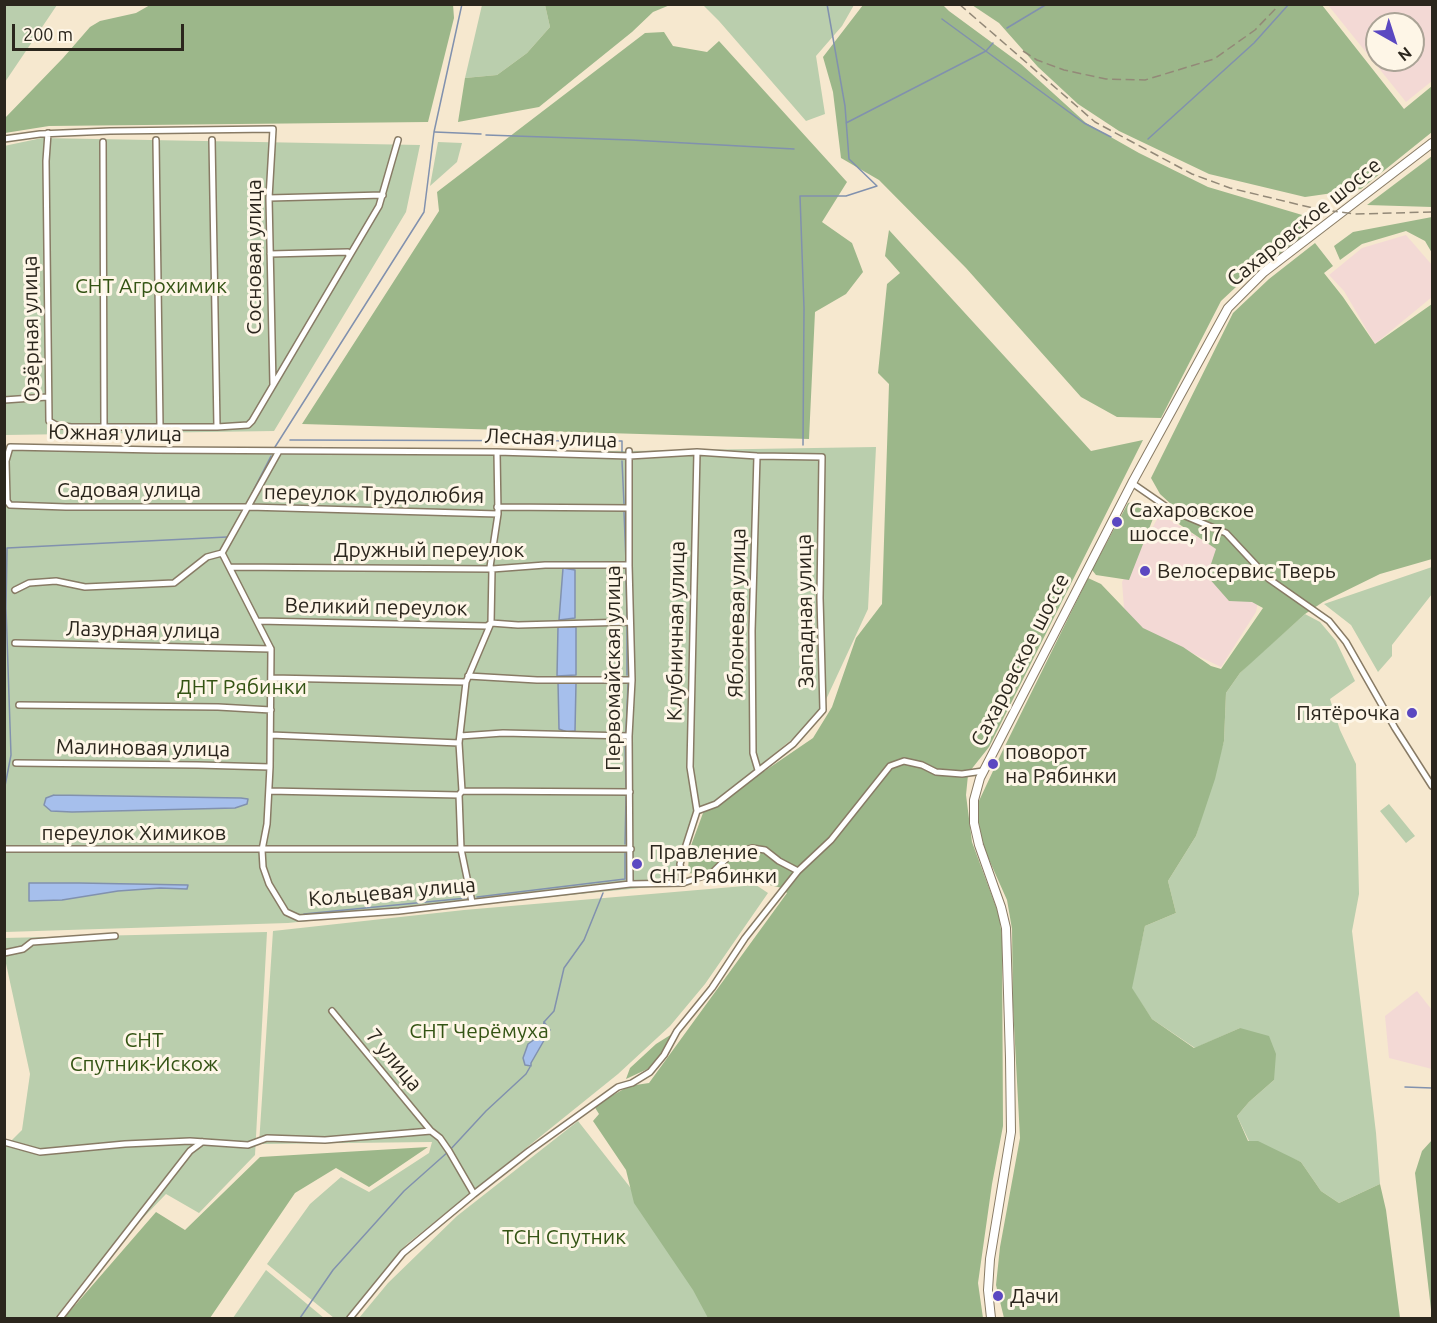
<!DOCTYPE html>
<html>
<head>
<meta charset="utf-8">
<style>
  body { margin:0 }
  #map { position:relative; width:1437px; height:1323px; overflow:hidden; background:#f6e8cf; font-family:Ubuntu,sans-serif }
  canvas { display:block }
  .frame { position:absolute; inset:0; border:6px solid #2b261d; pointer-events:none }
  .north { position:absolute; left:1365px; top:12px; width:60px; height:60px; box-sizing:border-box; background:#fef6e7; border:2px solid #aaa396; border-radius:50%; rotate:141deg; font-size:16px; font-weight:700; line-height:24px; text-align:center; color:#2b261d }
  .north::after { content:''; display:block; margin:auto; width:21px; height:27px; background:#5b48c1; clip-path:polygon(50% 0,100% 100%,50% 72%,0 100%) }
  .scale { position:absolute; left:12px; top:24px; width:172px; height:27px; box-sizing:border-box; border:3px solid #2b261d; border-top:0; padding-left:8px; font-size:18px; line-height:21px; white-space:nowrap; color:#2b261d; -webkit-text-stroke:4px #fef6e7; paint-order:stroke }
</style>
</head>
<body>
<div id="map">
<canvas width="1437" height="1323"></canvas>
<div class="frame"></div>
<div class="north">N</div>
<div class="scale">200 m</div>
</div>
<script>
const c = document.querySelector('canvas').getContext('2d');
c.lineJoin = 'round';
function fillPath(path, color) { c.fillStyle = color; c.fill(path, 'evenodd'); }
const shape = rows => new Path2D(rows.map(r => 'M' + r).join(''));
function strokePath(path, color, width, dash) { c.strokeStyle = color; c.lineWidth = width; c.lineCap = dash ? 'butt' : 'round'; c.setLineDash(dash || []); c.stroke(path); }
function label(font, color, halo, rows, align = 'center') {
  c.font = font + ' Ubuntu,sans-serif'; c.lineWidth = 6; c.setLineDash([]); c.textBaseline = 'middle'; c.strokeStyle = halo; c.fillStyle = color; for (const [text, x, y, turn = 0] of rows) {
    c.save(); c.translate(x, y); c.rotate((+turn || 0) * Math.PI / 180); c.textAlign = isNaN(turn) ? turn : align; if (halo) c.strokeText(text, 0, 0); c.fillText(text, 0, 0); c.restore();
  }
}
fillPath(shape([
  [1328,5,1432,5,1432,81,1406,102],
  [1377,24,1413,24,1413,60,1377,60],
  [1406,235,1432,265,1432,297,1375,344,1344,291,1329,275,1362,248],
  [1160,514,1220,551,1260,591,1256,612,1221,667,1125,621,1122,582],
  [1417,991,1432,1010,1432,1069,1389,1058,1385,1016]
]), '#f3d9d5');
fillPath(shape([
  [5,4,57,5,5,82,4,5],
  [482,5,545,5,550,27,527,53,497,75,465,78],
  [703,5,854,5,842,26,816,56,825,114,806,121,719,21],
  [42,138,420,145,406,212,274,431,5,435,4,146],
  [438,142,462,143,457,162,430,186],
  [876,447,868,609,817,719,697,816,682,865,680,884,288,923,5,932,4,448,629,451],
  [1432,567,1432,594,1392,645,1392,656,1378,672,1351,625,1324,604],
  [1305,614,1320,622,1336,641,1355,681,1330,699,1340,730,1356,764,1359,894,1352,931,1376,1133,1380,1184,1339,1203,1321,1191,1301,1162,1249,1141,1237,1116,1249,1102,1274,1080,1240,1028,1195,1048,1152,1019,1131,988,1145,926,1176,913,1168,881,1196,836,1224,741,1226,693,1240,673,1251,662],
  [1389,804,1415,836,1406,843,1380,811],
  [756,885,768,893,705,984,670,1026,618,1074,407,1244,346,1318,334,1318,267,1264,310,1204,341,1177,369,1192,429,1153,432,1142,259,1144,273,931,464,910],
  [267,932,255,1155,199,1213,166,1194,90,1273,55,1318,5,1318,5,1147,22,1130,30,1074,5,959,4,938],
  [578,1121,637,1196,712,1318,359,1318,388,1283,457,1216],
  [266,1270,324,1318,233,1318]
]), '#bacead');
fillPath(shape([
  [150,5,453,4,454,18,428,122,49,126,5,133,5,118,63,58,90,27,100,21,136,13],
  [545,5,670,5,653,12,632,32,539,107,458,122,465,78,497,75,527,53,550,27],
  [863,5,943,5,949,11,1021,64,1086,123,1139,153,1208,187,1309,217,1300,240,1251,273,1221,301,1161,418,1117,417,1081,397,966,268,879,180,841,158,833,92,823,57],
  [972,5,1322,5,1404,109,1432,86,1432,132,1361,189,1305,197,1209,174,1119,131,1078,104,1038,67,999,23],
  [664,32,673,46,707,52,719,41,847,182,822,222,852,243,863,272,846,294,815,312,809,439,302,424,439,211,437,192,645,33],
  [1432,156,1432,207,1367,205],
  [1432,217,1432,253,1425,241,1406,231,1362,244,1340,260,1334,246,1353,232],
  [889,230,1091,451,1143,440,989,747,970,771,962,772,936,770,921,766,935,773,968,775,966,795,972,842,999,915,1002,937,1003,1126,992,1184,978,1283,983,1318,708,1318,693,1290,634,1203,626,1170,593,1121,599,1114,594,1106,629,1086,649,1083,787,893,782,888,753,881,688,873,689,851,703,813,813,738,832,707,856,638,882,604,889,384,878,373,887,284,900,273,885,256],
  [1315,243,1333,266,1324,273,1343,297,1375,344,1432,304,1432,559,1380,574,1323,602,1305,614,1240,673,1226,693,1224,741,1215,779,1196,836,1168,881,1176,913,1145,926,1132,988,1152,1019,1194,1048,1240,1028,1269,1036,1276,1054,1274,1080,1249,1102,1237,1116,1248,1141,1258,1141,1301,1162,1321,1191,1339,1203,1380,1184,1386,1210,1400,1318,1004,1318,996,1285,1000,1247,1020,1138,1013,1006,1012,929,1007,900,983,846,979,824,978,803,1001,754,1088,578,1101,584,1143,628,1183,647,1211,666,1221,669,1263,608,1252,602,1229,601,1207,576,1216,549,1170,518,1172,505,1160,494,1151,478,1233,313,1269,279],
  [1134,502,1156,511,1129,580,1096,575,1092,570,1128,503],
  [672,1034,654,1066,626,1079,630,1068,656,1044],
  [1432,1140,1432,1318,1415,1173,1422,1151],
  [428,1147,369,1187,336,1168,295,1193,210,1318,64,1318,156,1212,185,1230,260,1157]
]), '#9cb78a');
const water = shape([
  [563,568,575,570,575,618,559,620,563,568],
  [558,627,576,627,576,675,557,676,558,627],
  [558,682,576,683,575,731,567,732,559,729,558,682],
  [54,795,241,798,248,799,247,804,235,808,72,812,51,811,44,805,46,798,54,795],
  [29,883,79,883,188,885,187,889,160,888,118,891,62,900,29,901,29,883],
  [544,1022,550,1030,531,1063,531,1066,525,1065,523,1058,528,1044,542,1034,544,1022]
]);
fillPath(water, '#a6bfec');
strokePath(water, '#8191ae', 1.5);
strokePath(shape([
  [942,19,1084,123,1111,137],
  [1007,28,1047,4],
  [846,123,986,51,993,43],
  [435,132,481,134],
  [486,135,631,140,794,149],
  [1148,139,1254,43,1289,4],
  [290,440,622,441,622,454],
  [803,445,804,308,800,196,846,196,877,186,849,159,845,106,827,4],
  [275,447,424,212,434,132,462,4],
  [622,461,624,504],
  [252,493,271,456],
  [624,512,626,562],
  [626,569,627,619],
  [627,626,627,675],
  [626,732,628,684],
  [625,740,626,787],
  [4,791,11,755,6,608,7,548,227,537],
  [625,844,626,797],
  [477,897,625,879,625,853],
  [304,914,467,898],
  [544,1022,554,1011,564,968,584,940,603,893],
  [1405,1087,1432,1088],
  [300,1318,333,1270,404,1191,449,1151,486,1111,526,1074,530,1067]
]), '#8191ae', 1.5);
const minor = shape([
  [48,133,46,161,49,421,56,425,71,427,217,427,248,425,252,421,379,206,398,140],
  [4,139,40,134,110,131,273,129,269,198,273,385],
  [156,140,160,427],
  [212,140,217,427],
  [103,142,104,426],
  [269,198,383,195],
  [270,254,348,252,349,256],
  [4,400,47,397],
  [279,451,222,553,271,649,270,767,267,824,262,850,263,867,269,884,286,912,299,918,399,911,630,884,683,883,712,873,731,854,752,848,765,850,779,861,798,871],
  [629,451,629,565,632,680,629,736,630,884],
  [757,456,752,631,753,753,758,770],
  [1132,483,1171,510,1226,533,1269,579,1329,621,1346,642,1395,728,1432,786],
  [497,507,629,508],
  [498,514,249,507,66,507,10,505,7,501,6,461,10,447,157,450,497,452,629,456,697,452,757,456,822,457,820,598,823,710,793,744,716,804,697,811],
  [230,567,492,569,545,565,629,565],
  [15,590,29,583,56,581,85,587,174,583,207,557,222,553],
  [258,621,487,626,491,623,518,625,630,622],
  [15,643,271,649],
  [468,676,537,680,632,680],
  [271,678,466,682],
  [19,705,218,707,271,710],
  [271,735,459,743],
  [460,736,503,733,629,736],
  [16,763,198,765,270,767],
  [269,791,459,795],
  [462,791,630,792],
  [5,849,631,849],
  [683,883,680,864,697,811,690,767,697,452],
  [472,902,461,849,459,795,462,791,459,743,466,682,491,623,492,569,490,567,498,514,497,452],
  [4,953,23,949,32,942,115,936],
  [332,1011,431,1131],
  [4,1142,40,1152,125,1144,190,1141,248,1145,267,1138,325,1140,431,1131,440,1138,449,1151,474,1194,529,1151,618,1087,632,1083,650,1072,664,1055,677,1031,712,988,745,938,798,871,831,840,890,766,904,761,922,765,936,772,962,774,983,771],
  [60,1318,190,1151,202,1142],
  [350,1318,403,1253,474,1194]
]);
const secondary = shape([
  [991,1318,988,1290,990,1259,1011,1132,1010,1058,1006,928,1001,907,979,845,974,823,974,800,980,778,1132,483,1228,308,1264,272,1432,143]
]);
strokePath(minor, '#887b65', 8);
strokePath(secondary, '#887b65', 10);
strokePath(minor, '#fff', 5);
strokePath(secondary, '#fff', 8);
strokePath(shape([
  [959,4,1095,122,1192,174,1230,188,1317,209,1355,214,1432,212],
  [1023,51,1037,60,1064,70,1106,79,1145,80,1214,59,1255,30,1280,4]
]), '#938978', 1.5, [9, 4.5]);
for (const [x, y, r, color] of [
  [1117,522,6,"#5b48c1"],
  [1145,571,6,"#5b48c1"],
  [1412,713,6,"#5b48c1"],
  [993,764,6,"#5b48c1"],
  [637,864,6,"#5b48c1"],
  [998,1296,6,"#5b48c1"]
]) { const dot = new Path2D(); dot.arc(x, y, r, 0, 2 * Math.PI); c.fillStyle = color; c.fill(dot); strokePath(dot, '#fef6e7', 2); }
label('21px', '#2b261d', '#fef6e7', [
  ["Сахаровское шоссе",1304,222,-39],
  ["Сосновая улица",254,257,-90],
  ["Озёрная улица",31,329,-91],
  ["Южная улица",115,433,1],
  ["Лесная улица",551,438,2],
  ["Садовая улица",129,490],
  ["переулок Трудолюбия",374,494,1],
  ["Дружный переулок",429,550],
  ["Великий переулок",376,607,1],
  ["Западная улица",805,611,-91],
  ["Яблоневая улица",737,613,-89],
  ["Лазурная улица",143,630,1],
  ["Клубничная улица",676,631,-89],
  ["Сахаровское шоссе",1020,660,-63],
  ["Первомайская улица",613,668,-90],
  ["Малиновая улица",143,748,1],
  ["переулок Химиков",134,833],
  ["Кольцевая улица",392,892,-5],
  ["7 улица",394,1060,50]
]);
label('21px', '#345414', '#fef6e7', [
  ["СНТ Агрохимик",151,286],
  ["ДНТ Рябинки",242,687],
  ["СНТ Черёмуха",479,1031],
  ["СНТ",144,1040],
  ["Спутник-Искож",144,1064],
  ["ТСН Спутник",564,1237]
]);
label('21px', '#2b261d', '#fef6e7', [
  ["Сахаровское",1129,510],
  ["шоссе, 17",1129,534],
  ["Велосервис Тверь",1157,571],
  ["Пятёрочка",1400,713,"right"],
  ["поворот",1005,752],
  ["на Рябинки",1005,776],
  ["Правление",649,852],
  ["СНТ Рябинки",649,876],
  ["Дачи",1010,1296]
], 'left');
</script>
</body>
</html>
